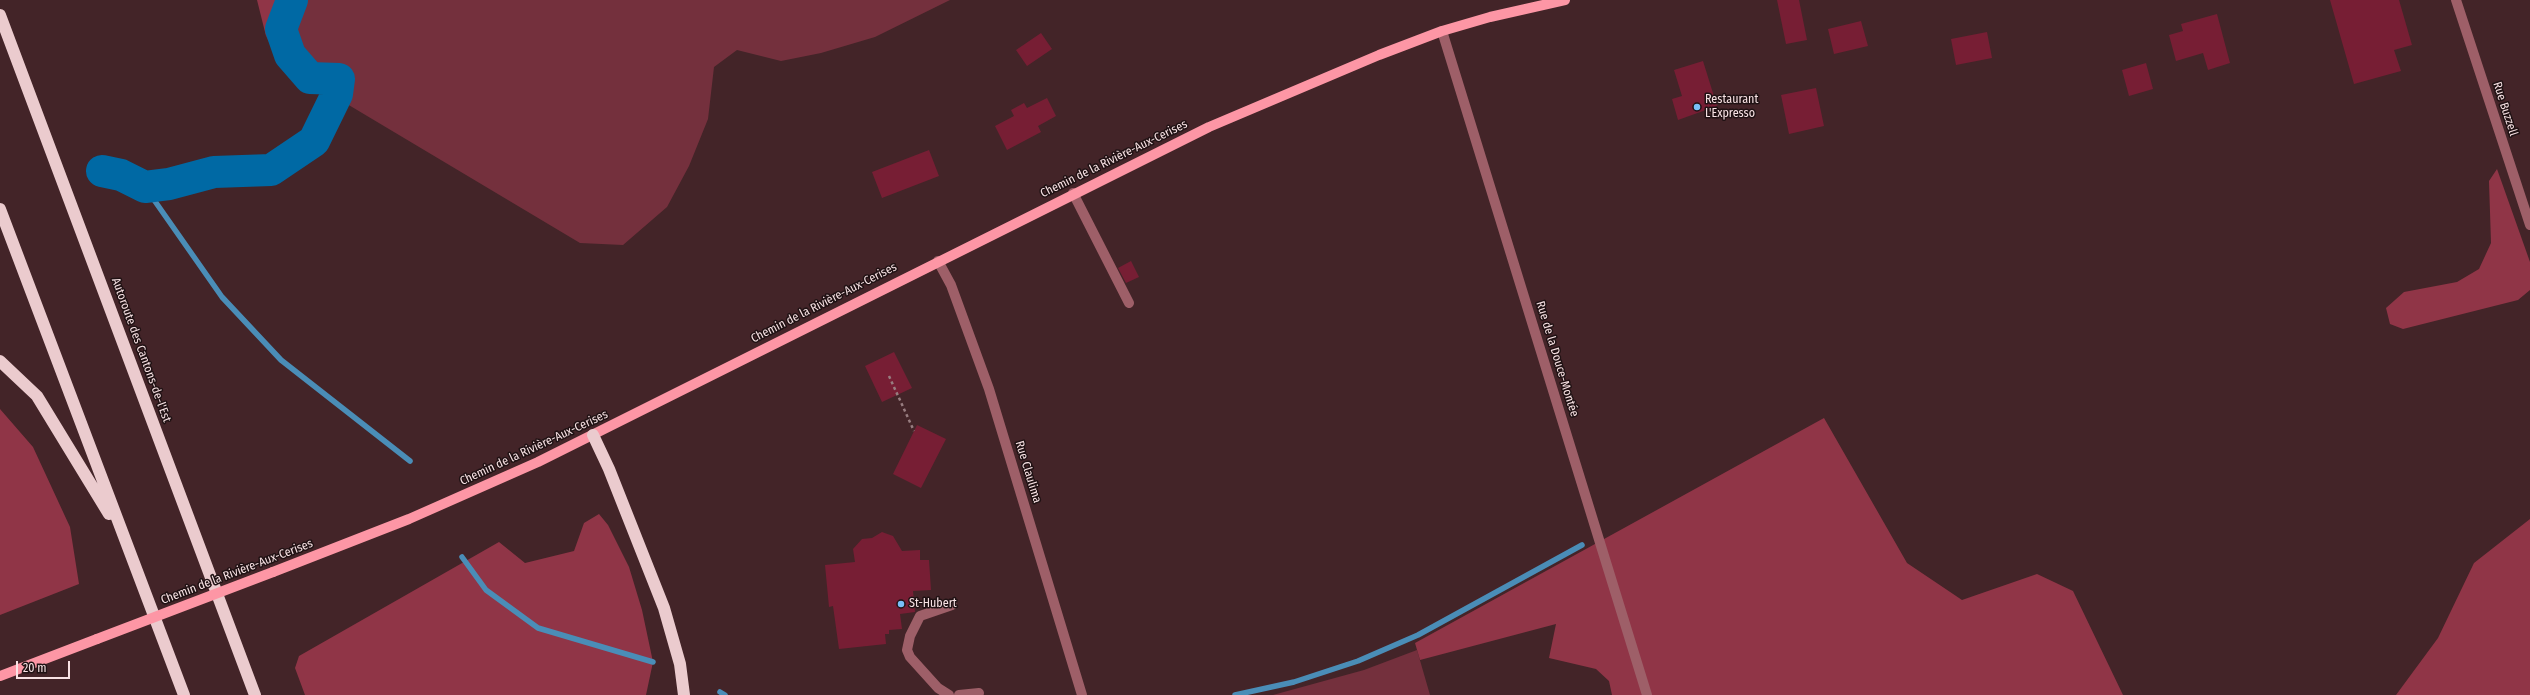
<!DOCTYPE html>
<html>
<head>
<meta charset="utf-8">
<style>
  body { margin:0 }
  #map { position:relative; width:2530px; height:695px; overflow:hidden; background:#432428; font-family:"Fira Sans Condensed",sans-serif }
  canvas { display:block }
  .scale { position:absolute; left:16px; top:661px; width:54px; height:18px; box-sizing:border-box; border:2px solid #f8e2e4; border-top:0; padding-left:5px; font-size:12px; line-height:14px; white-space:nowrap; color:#f8e2e4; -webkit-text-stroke:3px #201214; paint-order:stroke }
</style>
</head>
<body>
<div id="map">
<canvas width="2530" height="695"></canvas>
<div class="scale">20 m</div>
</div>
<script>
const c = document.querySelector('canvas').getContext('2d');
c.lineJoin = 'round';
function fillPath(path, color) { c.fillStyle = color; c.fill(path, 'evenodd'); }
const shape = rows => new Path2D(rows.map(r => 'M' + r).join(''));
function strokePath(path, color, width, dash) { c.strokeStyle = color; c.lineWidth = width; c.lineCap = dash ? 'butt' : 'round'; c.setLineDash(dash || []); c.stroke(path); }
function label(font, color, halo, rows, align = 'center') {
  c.font = font + ' "Fira Sans Condensed",sans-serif'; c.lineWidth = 3; c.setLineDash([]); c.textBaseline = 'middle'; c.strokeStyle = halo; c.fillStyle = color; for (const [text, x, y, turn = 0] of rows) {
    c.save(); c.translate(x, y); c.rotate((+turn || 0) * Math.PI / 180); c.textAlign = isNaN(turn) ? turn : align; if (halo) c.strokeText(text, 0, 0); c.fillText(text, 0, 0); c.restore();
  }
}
fillPath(shape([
  [292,0,950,0,875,37,821,53,781,61,737,50,714,67,708,119,689,166,667,207,623,245,580,243,280,64,266,36,281,29],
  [1417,650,1430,695,1273,695,1364,670]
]), '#74303d');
fillPath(shape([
  [257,0,292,0,281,29,266,36],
  [2497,169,2530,262,2530,290,2518,300,2403,329,2390,324,2386,308,2404,292,2457,282,2479,269,2491,243,2489,181],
  [0,409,33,447,70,527,79,584,0,615],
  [1824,418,1907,563,1962,600,2037,574,2073,591,2123,695,1612,695,1609,681,1596,669,1549,658,1556,624,1420,660,1415,643],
  [599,514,608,525,629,567,642,610,653,662,646,695,305,695,295,668,299,656,499,542,525,563,574,551,584,523],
  [2530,519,2530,695,2396,695,2438,638,2474,563]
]), '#903547');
strokePath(shape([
  [145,187,222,297,281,360,410,461],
  [462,557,486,590,538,628,653,662],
  [720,692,725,695],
  [1235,695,1294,682,1358,661,1418,635,1582,545]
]), '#4a8db7', 5.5);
strokePath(shape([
  [102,171,121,175,145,187,169,184,214,172,271,170,314,141,337,94,339,79,310,78,290,55,281,29,292,0]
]), '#0069a4', 32);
fillPath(shape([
  [1777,0,1799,0,1807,40,1786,44],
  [2330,0,2399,0,2412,45,2394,50,2401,71,2354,84],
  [2217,14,2230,63,2208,70,2203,53,2176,61,2169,35,2183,31,2181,24],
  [1861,21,1868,46,1834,54,1828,29],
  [1987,32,1992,58,1956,65,1951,39],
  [1041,33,1052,49,1027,66,1016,50],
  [1703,61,1717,106,1678,120,1672,99,1682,96,1674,70],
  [2146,63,2153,89,2129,96,2122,70],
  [1816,88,1824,126,1789,134,1781,95],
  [1047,98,1056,116,1038,126,1041,132,1007,150,995,126,1014,116,1011,110,1024,103,1027,108],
  [929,150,939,176,882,198,872,172],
  [1131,261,1139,277,1126,283,1118,268],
  [894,352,912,388,882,402,865,366],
  [917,425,946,439,921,488,893,474],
  [882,532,893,536,902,551,920,550,920,560,929,560,931,590,913,591,915,612,900,614,902,629,889,630,889,634,885,634,886,644,839,649,833,606,829,607,825,565,855,562,853,549,862,539,872,538]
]), '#771e34');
strokePath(shape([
  [889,376,914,431]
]), '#987d80', 2.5, [3, 3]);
strokePath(shape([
  [2456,0,2530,225],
  [1442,31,1647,695],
  [1073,193,1129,303],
  [938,261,951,285,989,389,1082,695],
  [949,695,938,688,910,657,907,650,910,636,920,616,952,605],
  [959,695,979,693]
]), '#9e5f68', 10);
strokePath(shape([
  [273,572,409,519,538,462,1209,127,1379,55,1442,31,1490,17,1565,0],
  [0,676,97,639]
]), '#fd96a5', 10);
strokePath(shape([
  [0,15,255,695],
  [0,209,184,695],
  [0,361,37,396,109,514],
  [593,435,609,469,664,608,680,664,684,695]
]), '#ebcbce', 12);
strokePath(shape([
  [97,639,273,572]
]), '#fd96a5', 10);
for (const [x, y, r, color] of [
  [1697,107,4,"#79bff8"],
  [901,604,4,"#79bff8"]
]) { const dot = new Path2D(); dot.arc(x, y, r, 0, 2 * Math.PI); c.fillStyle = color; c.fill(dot); strokePath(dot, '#201214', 1.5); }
label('12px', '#f8e2e4', '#201214', [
  ["Restaurant",1705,100],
  ["L'Expresso",1705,114],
  ["St-Hubert",909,604]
], 'left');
label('12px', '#f8e2e4', '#201214', [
  ["Rue Buzzell",2505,109,72],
  ["Chemin de la Rivière-Aux-Cerises",1114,159,-26],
  ["Chemin de la Rivière-Aux-Cerises",824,303,-27],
  ["Autoroute des Cantons-de-l'Est",141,350,70],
  ["Rue de la Douce-Montée",1557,359,73],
  ["Chemin de la Rivière-Aux-Cerises",534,448,-25],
  ["Rue Claulima",1028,472,73],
  ["Chemin de la Rivière-Aux-Cerises",237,572,-21]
]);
</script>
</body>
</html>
